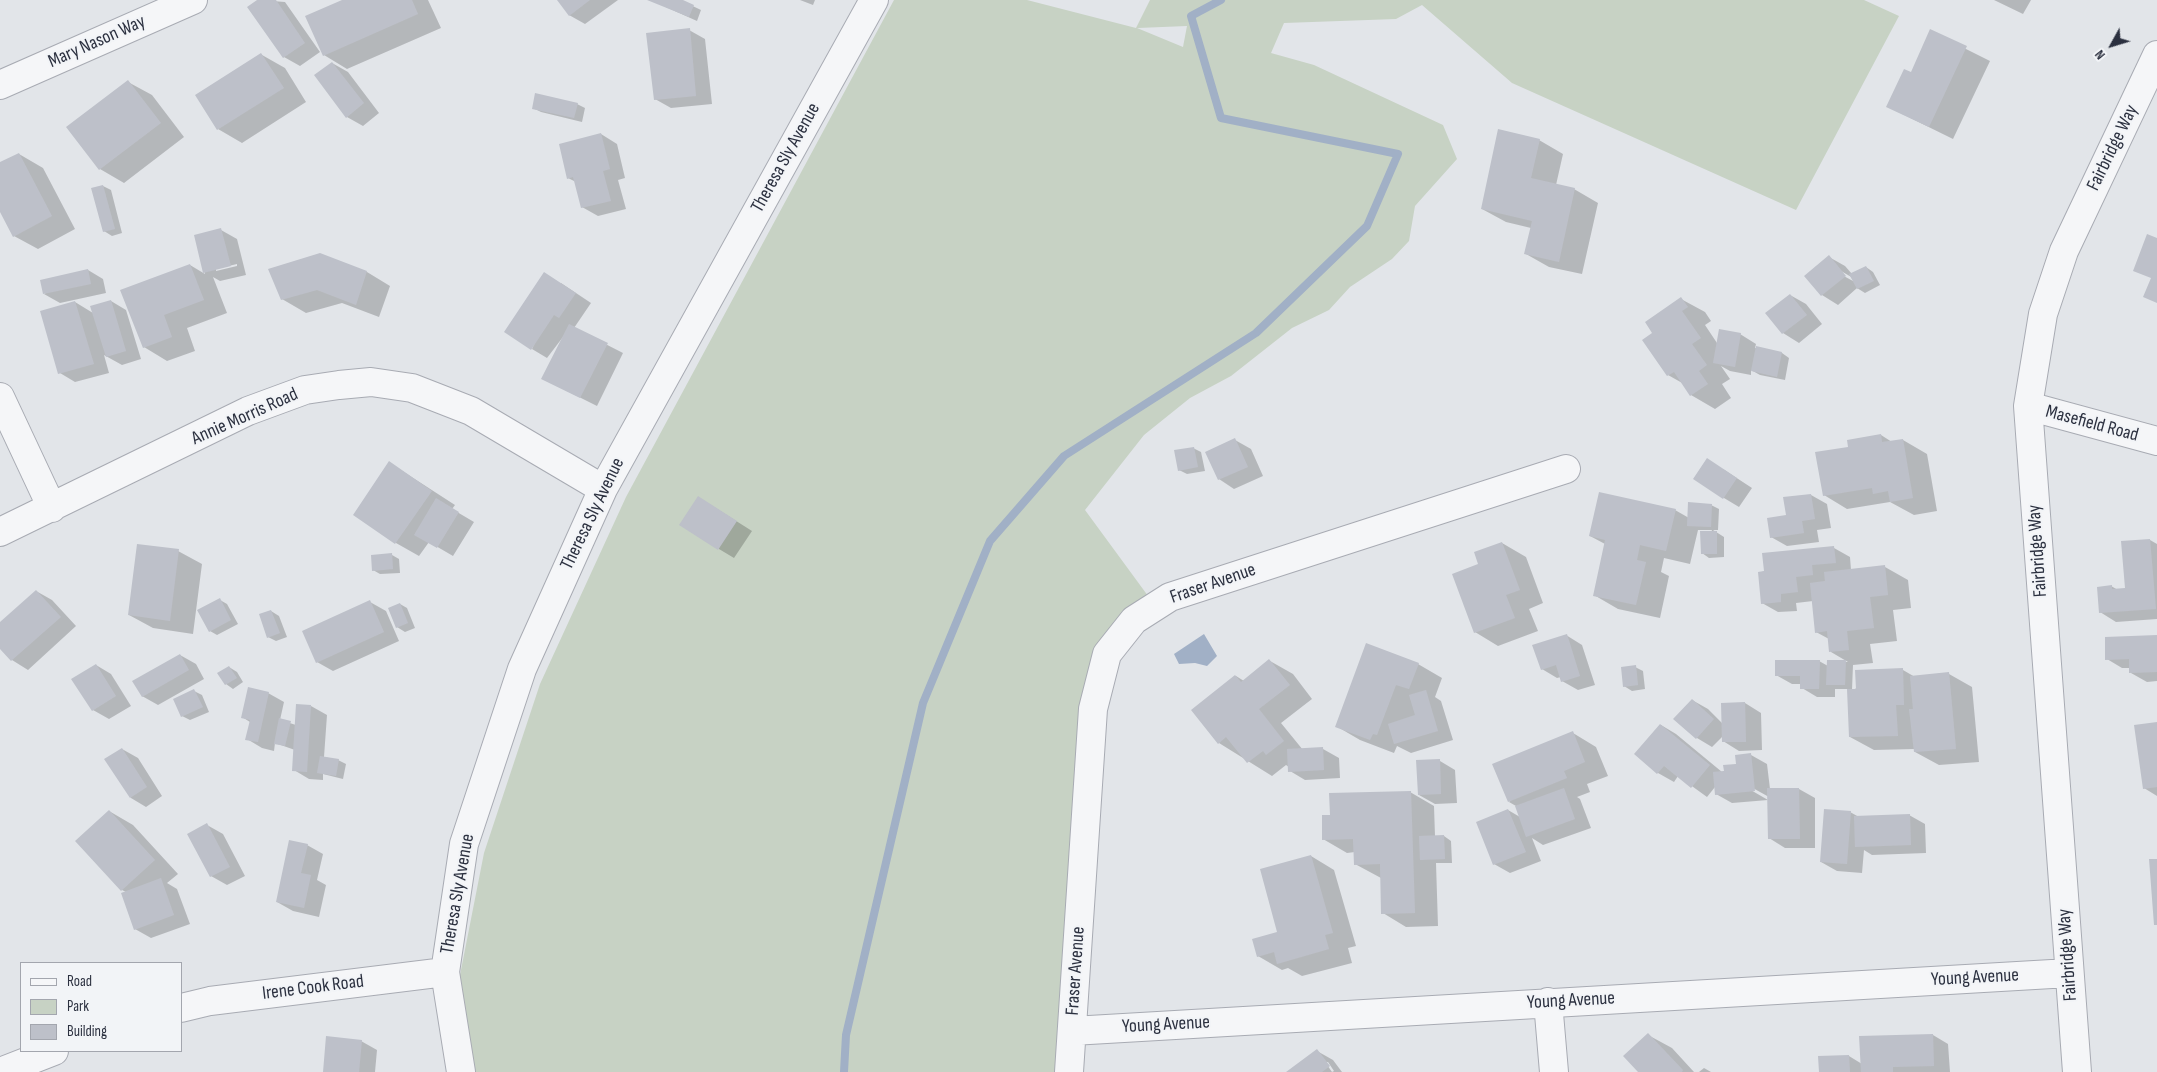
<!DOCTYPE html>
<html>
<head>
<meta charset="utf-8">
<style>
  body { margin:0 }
  #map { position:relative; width:2157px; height:1072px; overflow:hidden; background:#e2e5e9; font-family:"Sofia Sans Condensed",sans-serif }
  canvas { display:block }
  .legend { position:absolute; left:20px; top:962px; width:162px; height:90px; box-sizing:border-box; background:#f2f4f7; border:1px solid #a3a6ae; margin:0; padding:6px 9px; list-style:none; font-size:15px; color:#2c3140 }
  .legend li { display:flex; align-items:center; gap:10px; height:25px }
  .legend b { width:25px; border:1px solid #a3a6ae }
  .north { position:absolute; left:2087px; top:20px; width:50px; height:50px; -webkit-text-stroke:4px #f2f4f7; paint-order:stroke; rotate:231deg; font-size:14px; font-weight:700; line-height:20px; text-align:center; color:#2c3140 }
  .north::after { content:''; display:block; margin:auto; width:18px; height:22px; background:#2c3140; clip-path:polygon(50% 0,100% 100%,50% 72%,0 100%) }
</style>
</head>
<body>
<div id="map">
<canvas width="2157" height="1072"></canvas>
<ul class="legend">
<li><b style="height:6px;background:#f5f6f8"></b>Road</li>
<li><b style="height:14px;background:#c7d2c4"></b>Park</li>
<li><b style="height:14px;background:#bdc0c9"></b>Building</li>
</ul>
<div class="north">N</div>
</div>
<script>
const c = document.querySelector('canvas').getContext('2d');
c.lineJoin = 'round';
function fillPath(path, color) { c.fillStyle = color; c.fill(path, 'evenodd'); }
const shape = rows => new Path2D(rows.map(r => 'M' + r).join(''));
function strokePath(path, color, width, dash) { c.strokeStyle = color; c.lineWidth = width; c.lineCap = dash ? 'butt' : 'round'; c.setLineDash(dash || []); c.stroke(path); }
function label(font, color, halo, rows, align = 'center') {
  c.font = font + ' "Sofia Sans Condensed",sans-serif'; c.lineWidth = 4; c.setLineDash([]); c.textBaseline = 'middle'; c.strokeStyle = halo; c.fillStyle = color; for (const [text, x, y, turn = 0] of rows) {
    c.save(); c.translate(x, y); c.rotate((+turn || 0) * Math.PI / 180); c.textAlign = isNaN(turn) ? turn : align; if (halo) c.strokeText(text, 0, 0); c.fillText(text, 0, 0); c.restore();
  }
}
fillPath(shape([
  [894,0,1027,0,1136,28,1150,0,1864,0,1899,16,1796,210,1512,83,1422,5,1396,19,1284,23,1271,53,1314,65,1443,125,1457,159,1415,206,1409,241,1392,259,1350,287,1329,310,1292,328,1231,376,1190,398,1144,435,1085,510,1151,600,1101,651,1062,1072,475,1072,460,975,484,853,540,684,626,497],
  [1187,26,1183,47,1137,28,1138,28]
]), '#c7d2c4');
fillPath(shape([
  [1204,634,1217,656,1207,666,1195,663,1179,664,1174,654]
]), '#a1b0c6');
fillPath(shape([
  [259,0,285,2,320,52,300,66,284,57],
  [346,0,428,0,441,28,347,69,324,55],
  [558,0,618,0,585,24,569,15],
  [650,0,680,0,701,10,697,21],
  [800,0,815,0,813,5],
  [1994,0,2031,0,2023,14],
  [689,30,705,39,712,104,671,108,655,99],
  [1930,31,1990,61,1953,139,1888,107,1911,74],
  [262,55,285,68,306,102,242,143,218,129],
  [332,63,348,72,379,113,363,126,347,117],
  [128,82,152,95,184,137,124,183,100,169,68,127],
  [577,104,585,108,582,122,541,112,533,108],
  [601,134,617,144,625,178,618,180,626,209,598,216,582,207,576,182,568,178],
  [1539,140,1563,154,1556,185,1574,189,1598,203,1582,274,1549,267,1526,254,1531,228,1506,222,1482,209],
  [19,154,43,168,75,229,38,249,14,236,0,209,0,164],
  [103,186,111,190,122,233,112,236,104,231],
  [221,230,237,239,246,275,220,281,213,277,227,313,187,328,195,351,167,361,144,347,190,265,205,274,196,236],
  [237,264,237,266,216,271,216,269],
  [320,254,367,272,390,286,379,317,342,303,306,313,282,299],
  [1829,257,1845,266,1852,274,1866,267,1873,272,1880,285,1865,293,1857,288,1838,305,1822,295,1806,276],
  [1841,271,1853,278,1853,281,1840,274],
  [88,270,103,279,106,293,60,303,44,294],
  [561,283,591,303,574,328,623,353,597,406,559,387,563,337,547,358,532,349],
  [1790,295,1806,304,1822,324,1799,343,1783,333,1767,313],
  [1681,299,1705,312,1711,321,1705,325,1717,343,1740,334,1756,344,1755,348,1782,353,1789,358,1785,380,1760,375,1751,370,1751,375,1730,371,1721,366,1730,379,1722,384,1731,398,1715,409,1691,395,1684,384,1668,375,1654,333],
  [111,301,126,310,141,359,122,365,104,355,109,373,75,382,60,373,75,302,93,313],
  [1881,435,1892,442,1903,440,1927,454,1937,511,1914,515,1890,502,1847,509,1824,495,1849,448],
  [1235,440,1251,449,1263,476,1234,489,1219,479],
  [1193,448,1201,452,1205,471,1187,474,1179,470],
  [390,463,455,505,452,509,474,522,453,556,429,542,419,556,396,543],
  [1723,469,1752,488,1739,507,1724,498],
  [1811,495,1827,504,1831,528,1817,530,1819,542,1787,546,1771,537,1787,516,1785,498],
  [1711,505,1719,509,1718,530,1713,530,1724,537,1724,557,1709,558,1702,553,1712,530,1698,530,1690,564,1664,558,1661,572,1669,576,1660,618,1618,609,1594,595,1605,544,1590,536,1675,510,1689,518],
  [714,507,752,531,734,558,719,549],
  [2150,540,2157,544,2157,619,2116,622,2100,612,2111,586,2118,590,2126,590],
  [1502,543,1526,557,1543,603,1529,609,1538,631,1498,646,1475,632,1480,565],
  [1834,548,1850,557,1851,570,1885,567,1908,580,1911,608,1893,610,1897,641,1870,644,1873,663,1853,665,1852,690,1903,670,1915,677,1949,674,1972,687,1979,762,1939,765,1915,752,1915,749,1874,750,1850,737,1849,689,1835,689,1835,697,1817,697,1802,688,1801,684,1792,684,1776,675,1819,661,1828,666,1828,662,1848,662,1831,652,1829,639,1816,632,1813,601,1796,603,1797,611,1778,612,1762,603,1759,573],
  [178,551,202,564,193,634,153,628,129,615],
  [392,555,399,559,400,573,380,574,373,570],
  [36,591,52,600,76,626,28,670,12,660,0,647,0,623],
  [220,600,227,604,238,624,217,635,210,631],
  [370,602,386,611,399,641,333,671,317,662],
  [400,604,407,608,415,628,405,632,397,627],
  [271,611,279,616,287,637,276,641,268,637],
  [1566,635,1582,645,1595,685,1578,690,1562,681,1561,677,1557,678,1542,669],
  [2157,637,2157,681,2147,682,2131,673,2130,668,2122,668,2107,659],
  [180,655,196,664,204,679,158,705,142,696],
  [1270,661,1293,674,1312,699,1281,723,1303,750,1323,749,1339,758,1340,778,1305,780,1290,771,1289,767,1286,765,1272,776,1219,743,1236,676,1244,681],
  [1418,664,1442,678,1435,697,1441,701,1453,740,1411,753,1397,746,1394,753,1360,740,1336,726],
  [96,665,111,674,131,706,109,719,93,710],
  [229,667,237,672,243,682,233,689,226,684],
  [1635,667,1643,671,1645,689,1632,691,1624,686],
  [194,691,202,695,209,712,190,720,182,716],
  [268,693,284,702,280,720,296,725,311,706,327,715,324,757,338,760,346,764,343,779,323,774,323,780,309,779,294,770,295,750,275,743,274,751,262,748,247,739,250,722,242,717],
  [1692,700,1708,709,1722,723,1722,704,1745,703,1761,713,1762,750,1739,751,1723,741,1723,736,1712,747,1697,738],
  [2157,723,2157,796,2144,788],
  [1661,725,1676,734,1722,772,1751,755,1767,764,1770,789,1799,789,1815,798,1815,848,1785,848,1769,838,1769,797,1751,787,1749,789,1768,800,1732,803,1716,794,1715,787,1707,797,1678,776,1674,782,1658,773],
  [1573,733,1596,747,1608,776,1587,784,1590,792,1577,797,1580,799,1591,828,1543,845,1532,838,1541,861,1510,873,1494,864,1508,810,1520,817,1516,806,1509,802],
  [122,749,138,758,162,796,146,807,131,798],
  [1440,761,1455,770,1457,803,1435,804,1419,795],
  [1410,792,1434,806,1435,836,1444,836,1451,841,1452,863,1436,863,1438,926,1406,927,1383,913,1381,878,1355,864,1355,852,1347,853,1323,839],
  [109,811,133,825,178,874,167,883,177,889,190,924,151,938,135,929,126,892,122,890],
  [1850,812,1859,817,1909,815,1925,824,1926,853,1872,855,1864,850,1862,873,1837,871,1821,862],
  [207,825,223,834,245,876,227,885,211,876],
  [307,845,323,854,317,880,326,885,319,917,293,911,277,902],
  [1311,856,1334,870,1356,946,1348,948,1352,963,1302,976,1288,968,1282,970,1258,956,1279,933],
  [1648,1035,1672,1048,1694,1072,1639,1072],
  [1933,1035,1948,1044,1950,1072,1820,1072,1849,1056,1862,1064],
  [361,1041,377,1050,375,1072,324,1072],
  [1317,1051,1333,1060,1342,1072,1288,1072],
  [1325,1062,1328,1062,1334,1071,1332,1072],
  [1704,1068,1711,1072,1699,1072]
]), '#0003');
strokePath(shape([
  [844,1072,846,1035,923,703,990,541,1064,456,1256,333,1367,226,1398,154,1221,118,1191,16,1221,0]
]), '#a1b0c6', 8);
fillPath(shape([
  [257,0,276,0,305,43,283,58,247,7],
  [342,0,412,0,418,14,323,56,305,16],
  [557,0,590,0,569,16],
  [647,0,683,0,694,5,689,17],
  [690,28,696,96,654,100,646,33],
  [1930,29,1967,46,1929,127,1886,107,1904,69,1911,72],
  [261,53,284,88,217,130,195,95],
  [332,62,364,103,346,118,314,75],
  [128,80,161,123,99,170,66,127],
  [535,93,578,103,574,118,532,109],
  [1498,129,1540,139,1531,178,1575,188,1559,262,1524,254,1532,221,1481,209],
  [601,133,610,169,603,171,611,201,581,208,573,177,567,179,559,144],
  [19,153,52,216,13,237,0,212,0,162],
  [103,185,115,229,103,232,91,188],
  [221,228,231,266,203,273,194,235],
  [2147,234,2157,238,2157,303,2143,297,2151,278,2133,271],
  [320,253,367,271,356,305,317,290,281,300,268,269],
  [1829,255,1846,276,1821,296,1804,276],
  [190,264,204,300,164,315,172,337,143,348,120,290],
  [1866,266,1874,281,1857,289,1849,274],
  [88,269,91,284,43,294,40,280],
  [544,272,576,293,559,318,554,315,531,350,504,332],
  [1790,294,1807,315,1782,334,1765,313],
  [1681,297,1688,307,1682,311,1701,338,1692,344,1707,365,1699,371,1708,384,1690,396,1674,372,1667,376,1642,340,1652,333,1645,322],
  [111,300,126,351,106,357,90,306],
  [75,301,94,364,58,374,40,311],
  [569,324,608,343,580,398,541,379],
  [1719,329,1741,333,1735,367,1713,363],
  [1756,346,1782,352,1777,377,1751,371],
  [1881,434,1882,442,1903,439,1913,498,1890,502,1888,491,1873,494,1872,488,1823,496,1815,452,1848,447,1847,440],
  [1235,438,1248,467,1218,480,1205,452],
  [1194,447,1198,467,1178,471,1174,450],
  [1707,458,1737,478,1723,499,1693,479],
  [389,461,432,491,395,544,353,515],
  [1599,492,1676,509,1666,551,1640,545,1637,560,1646,562,1636,605,1593,596,1605,540,1589,536],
  [1811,494,1815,519,1802,521,1804,533,1770,538,1767,518,1786,515,1783,497],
  [698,496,737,521,718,550,679,525],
  [436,498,459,512,437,548,414,535],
  [1688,502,1712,504,1711,527,1687,526],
  [1700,531,1717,531,1717,554,1701,554],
  [2150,539,2156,609,2099,613,2097,587,2112,585,2112,589,2125,588,2121,541],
  [1502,542,1520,590,1506,595,1515,618,1474,633,1452,574,1478,564,1474,552],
  [137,544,179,549,170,621,128,615],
  [1834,546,1836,563,1812,565,1813,575,1796,577,1798,592,1781,594,1781,602,1761,604,1758,572,1764,571,1762,553],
  [392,553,393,569,372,571,371,555],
  [1885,565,1888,595,1870,597,1874,628,1847,631,1849,650,1829,652,1827,631,1815,633,1810,583,1825,581,1824,572],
  [36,590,61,617,11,661,0,649,0,622],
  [220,598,231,620,209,632,197,610],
  [370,600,384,632,316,663,302,631],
  [400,603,408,623,396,628,388,608],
  [271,610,280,633,267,638,259,614],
  [1567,634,1580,676,1561,682,1556,665,1541,670,1532,645],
  [2157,635,2157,672,2129,673,2129,659,2105,660,2105,637],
  [1366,643,1419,663,1409,689,1396,685,1377,735,1373,734,1370,740,1335,727],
  [180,654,189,670,142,697,132,681],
  [1269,659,1290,685,1259,709,1284,741,1266,755,1263,751,1247,763,1226,737,1218,744,1191,710,1235,675,1241,682],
  [1775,660,1820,660,1819,689,1800,689,1800,676,1775,676],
  [1827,660,1846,660,1845,685,1826,685],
  [96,664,116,696,92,711,71,679],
  [1636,665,1638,685,1623,687,1621,667],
  [229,666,237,678,225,685,217,673],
  [1903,668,1904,705,1896,705,1898,736,1849,737,1847,689,1856,689,1855,670],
  [1949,672,1956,749,1914,752,1909,709,1913,709,1910,676],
  [248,687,269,692,258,742,245,740,250,720,241,718],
  [194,689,203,707,181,717,173,699],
  [1426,690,1438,731,1394,744,1388,724,1415,715,1409,695],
  [1692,699,1714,719,1696,739,1673,719],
  [1745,702,1746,742,1722,742,1721,703],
  [296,704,311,705,307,772,292,771],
  [279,718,291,721,285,746,274,744],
  [2157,722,2157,787,2143,789,2134,725],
  [1660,724,1710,765,1691,788,1664,766,1657,774,1634,754],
  [1573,731,1585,762,1564,771,1567,778,1508,802,1492,764],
  [1323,747,1324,770,1288,772,1287,749],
  [122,748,147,787,130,798,104,759],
  [1751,753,1755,791,1715,795,1713,772,1724,771,1723,765,1736,764,1735,755],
  [320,756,339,759,336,776,317,773],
  [1440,759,1441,794,1418,795,1416,760],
  [1564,788,1575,819,1526,837,1515,806],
  [1767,788,1799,788,1800,839,1768,839],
  [1411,791,1415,913,1381,914,1380,864,1354,865,1353,839,1322,840,1322,815,1330,815,1329,793],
  [1508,809,1526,852,1493,865,1476,822],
  [1824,809,1851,811,1847,864,1820,862],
  [109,810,155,860,121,891,75,841],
  [1910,814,1911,845,1855,847,1854,816],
  [207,823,230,867,210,877,187,834],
  [1444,835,1445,859,1420,860,1419,836],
  [289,840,308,844,301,873,311,875,304,908,276,902],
  [1311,855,1333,933,1325,935,1329,949,1277,964,1274,952,1257,957,1252,939,1277,932,1260,869],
  [2149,859,2157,859,2157,925,2154,925],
  [161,878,174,915,134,930,121,893],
  [1648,1033,1683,1070,1682,1072,1638,1072,1623,1056],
  [1933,1034,1934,1066,1893,1067,1893,1072,1861,1072,1859,1036],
  [326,1036,362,1040,359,1072,323,1072],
  [1317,1049,1330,1066,1322,1072,1286,1072],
  [1849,1055,1850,1072,1819,1072,1818,1056]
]), '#bdc0c9');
const minor = shape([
  [0,85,193,0],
  [0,397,52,508],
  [2028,406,2157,441],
  [0,532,248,411,305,390,339,385,371,382,412,388,471,411,603,489],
  [1548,1002,1554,1072],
  [181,1008,210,1001,445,972],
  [1072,1031,2069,973],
  [0,1072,54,1051],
  [461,1072,445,972,464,844,522,669,603,489,874,0],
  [1069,1072,1093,709,1107,654,1134,620,1170,597,1566,469],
  [2077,1072,2028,406,2043,314,2064,251,2157,55]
]);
strokePath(minor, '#a8abb3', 30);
strokePath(minor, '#f5f6f8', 28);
label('19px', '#2c3140', '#f2f4f7', [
  ["Mary Nason Way",97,42,-24],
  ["Fairbridge Way",2113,148,-64],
  ["Theresa Sly Avenue",786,158,-61],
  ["Annie Morris Road",245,417,-24],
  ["Masefield Road",2092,424,15],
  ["Theresa Sly Avenue",593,514,-64],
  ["Fairbridge Way",2038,551,-94],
  ["Fraser Avenue",1213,584,-19],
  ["Theresa Sly Avenue",458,894,-80],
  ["Fairbridge Way",2068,955,-94],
  ["Fraser Avenue",1076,971,-86],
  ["Young Avenue",1975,978,-3],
  ["Irene Cook Road",313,988,-7],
  ["Young Avenue",1571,1001,-3],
  ["Young Avenue",1166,1025,-3]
]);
</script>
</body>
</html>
